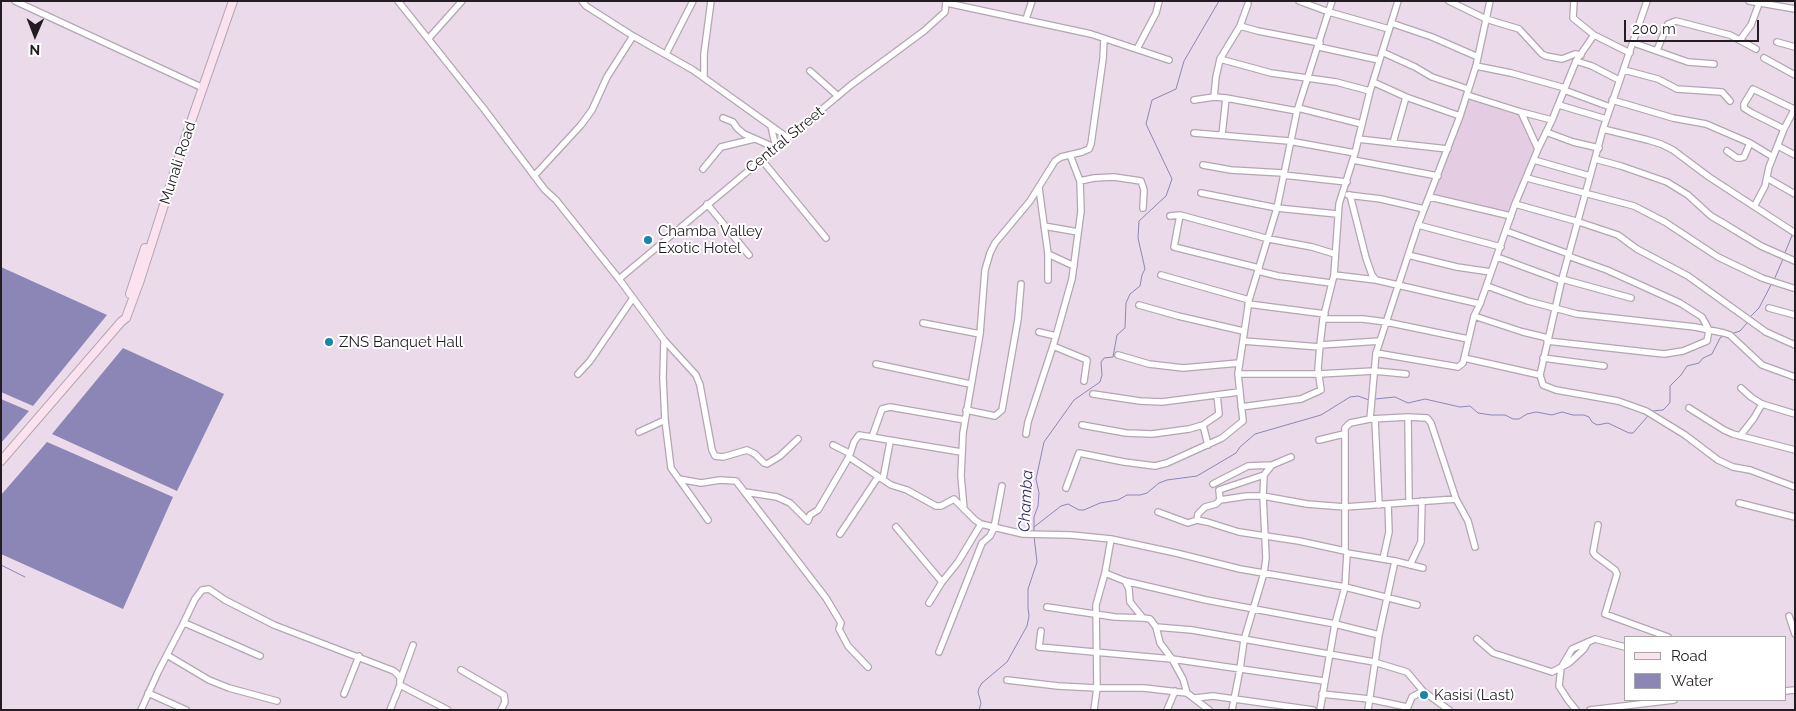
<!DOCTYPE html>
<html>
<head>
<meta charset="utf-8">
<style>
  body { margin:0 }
  #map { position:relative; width:1796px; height:711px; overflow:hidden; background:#ebdae9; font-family:Raleway,sans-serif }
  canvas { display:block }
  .frame { position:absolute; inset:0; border:2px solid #231d23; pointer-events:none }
  .legend { position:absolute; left:1624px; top:636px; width:162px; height:65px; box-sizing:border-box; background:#fff; border:1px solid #a7a5a7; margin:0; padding:6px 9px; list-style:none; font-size:15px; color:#231d23 }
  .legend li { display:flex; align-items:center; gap:10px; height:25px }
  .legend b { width:25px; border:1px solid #a7a5a7 }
  .north { position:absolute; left:10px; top:10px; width:50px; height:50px; -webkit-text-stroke:4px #fff; paint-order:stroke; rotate:181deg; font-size:14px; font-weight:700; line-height:20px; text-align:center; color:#231d23 }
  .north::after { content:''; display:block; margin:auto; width:18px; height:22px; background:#231d23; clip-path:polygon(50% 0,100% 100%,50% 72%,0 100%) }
  .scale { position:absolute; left:1624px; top:20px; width:135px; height:22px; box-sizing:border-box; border:2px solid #231d23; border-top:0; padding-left:6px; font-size:15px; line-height:18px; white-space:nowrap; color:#231d23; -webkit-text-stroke:4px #fff; paint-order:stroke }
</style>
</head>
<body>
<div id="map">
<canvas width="1796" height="711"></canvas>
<div class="frame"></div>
<ul class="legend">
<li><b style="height:6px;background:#fae3ee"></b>Road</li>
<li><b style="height:14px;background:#8b86b6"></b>Water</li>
</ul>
<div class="north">N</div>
<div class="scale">200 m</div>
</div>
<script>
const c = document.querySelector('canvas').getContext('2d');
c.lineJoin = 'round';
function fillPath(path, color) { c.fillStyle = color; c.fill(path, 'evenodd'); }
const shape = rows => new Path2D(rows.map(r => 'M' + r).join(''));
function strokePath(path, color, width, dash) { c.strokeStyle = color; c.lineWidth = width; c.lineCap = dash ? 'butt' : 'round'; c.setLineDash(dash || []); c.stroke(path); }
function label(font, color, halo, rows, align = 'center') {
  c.font = font + ' Raleway,sans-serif'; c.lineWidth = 4; c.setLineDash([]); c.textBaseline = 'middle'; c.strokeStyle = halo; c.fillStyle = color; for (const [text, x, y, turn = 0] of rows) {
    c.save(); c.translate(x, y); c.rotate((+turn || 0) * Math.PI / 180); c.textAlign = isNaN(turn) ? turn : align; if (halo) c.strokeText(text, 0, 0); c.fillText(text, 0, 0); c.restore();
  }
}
fillPath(shape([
  [1468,99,1517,112,1534,147,1509,213,1434,194]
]), '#e4cde2');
fillPath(shape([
  [1,267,107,315,33,406,1,392],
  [123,348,224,394,177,491,52,434],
  [1,399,29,411,1,443],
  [47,442,173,497,123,609,1,554,1,495]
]), '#8b86b6');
strokePath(shape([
  [1784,255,1793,233],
  [1774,280,1783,259],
  [1750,317,1759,308,1772,283],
  [1731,334,1740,331,1747,323],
  [1375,399,1395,397,1408,403,1425,399,1460,407,1470,406,1478,413,1491,415,1505,415,1513,419,1519,419,1527,414,1536,412,1552,415,1562,412,1573,415,1584,415,1589,417,1592,422,1597,425,1608,423,1629,433,1633,433,1648,416],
  [1652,411,1663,410,1668,405,1670,402,1670,386,1681,375,1687,366,1699,363,1703,358,1712,354,1720,338,1725,335],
  [1034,527,1061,506,1068,504,1079,510,1084,510,1100,503,1118,500,1127,495,1140,495,1147,493,1159,483,1167,480,1197,476,1236,453,1240,447,1255,434,1321,415,1350,397,1358,396,1369,400],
  [1034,532,1034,517,1038,506,1039,493,1036,479,1044,442,1074,400,1100,382,1102,375,1101,362,1104,358,1113,357,1117,335,1125,328,1126,303,1130,294,1140,286,1142,275,1145,269,1138,238,1139,221,1166,196,1172,179,1146,124,1152,100,1176,89,1184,61,1219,1],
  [1,565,25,577],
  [979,710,981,703,978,692,979,688,982,683,1007,662,1027,626,1029,616,1028,608,1028,589,1037,562,1034,536]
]), '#8b86b6', 1);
const street = shape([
  [15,1,203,88],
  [398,1,484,109,545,190,556,200,619,279,664,340,663,378,665,420,671,468,708,520],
  [582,1,586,6,633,36],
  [1299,1,1329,12,1389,29],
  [1449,1,1486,19,1519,29,1542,54,1546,56,1562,59,1575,54,1581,55],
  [1574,1,1573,18,1594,35,1630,53],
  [1647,1,1603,129,1562,279,1540,375,1543,385,1556,390,1618,401,1646,411,1685,435,1718,460,1733,467,1750,470,1795,487],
  [1749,1,1795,9],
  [947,3,1091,34,1169,60],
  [1026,19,1032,1],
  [1391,23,1432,37,1478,57],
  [1240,26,1258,31,1320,43],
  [429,38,462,1],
  [1104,39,1103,59,1091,144,1089,149,1082,152,1061,157,1055,161,1030,201,995,243,990,253,985,270,980,334,963,433,961,476,964,509,975,520,981,524,1023,534,1071,535,1111,539],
  [1740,40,1751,25,1760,1],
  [1777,42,1795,47],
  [1634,43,1688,62,1714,64],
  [1319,47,1379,60],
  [1137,49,1156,13,1159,1],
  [1657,50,1668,24,1676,21,1730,35,1756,49],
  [1382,52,1415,67,1432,77,1468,89],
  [666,54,693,1],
  [1764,58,1795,75],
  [1220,59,1271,73,1336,82,1370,91],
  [1576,61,1592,66,1619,80],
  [1476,66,1511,73,1565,88],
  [1624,70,1658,79,1677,89,1722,92,1730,101],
  [810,71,838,96],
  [704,77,704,54,711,1],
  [1373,82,1406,97,1460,116],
  [1564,90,1610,107],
  [1214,97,1216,77,1220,59,1240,26,1248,4],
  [1194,100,1214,97,1226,98,1297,111],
  [1612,100,1673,118,1706,124,1750,143,1773,157],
  [1559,105,1606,119],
  [1298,108,1362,124],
  [1521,112,1552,120],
  [723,118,733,122,737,128,744,134,776,148],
  [771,126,776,148],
  [1603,129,1648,140,1661,144,1673,150,1709,177,1795,233],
  [1784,129,1752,113,1744,108,1744,104,1753,89,1794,109],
  [1546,132,1573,142,1599,148],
  [1194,133,1289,141,1355,153],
  [1222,135,1226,98],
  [1358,139,1393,143,1406,97],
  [1393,143,1448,149],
  [1778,146,1795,155],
  [1538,149,1552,120,1576,61,1594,35],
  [1727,151,1737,158,1741,158,1744,157,1750,143],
  [761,159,826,238],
  [1595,159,1621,166,1667,182,1688,195,1711,216,1723,223,1761,246,1795,261],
  [1353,160,1438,176],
  [1534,160,1590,176],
  [1203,165,1231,170,1283,173],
  [703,169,721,147,754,139],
  [1283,175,1347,182],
  [534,176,581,125,592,110,607,77,633,36,693,70,788,138],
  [1527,178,1634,206,1665,222,1718,257,1762,278,1793,288],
  [1767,178,1795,194],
  [1080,181,1094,178,1114,177,1141,181,1144,190,1143,208],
  [1039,188,1048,254,1048,280],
  [1201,193,1277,208,1337,214],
  [1348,195,1381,199,1424,209],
  [1350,195,1366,258,1372,275,1376,280,1480,304],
  [1430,197,1511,216],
  [707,204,749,255],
  [1515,204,1579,222,1618,235,1637,249,1688,276,1766,332,1795,345],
  [1755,205,1765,186,1769,167,1784,129,1795,108],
  [1180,215,1174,247,1259,268],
  [1170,216,1180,215,1269,239,1312,247,1335,254],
  [1418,225,1501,247],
  [1044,226,1078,232],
  [1506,231,1569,254],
  [1048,254,1074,266],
  [1408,255,1457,267,1491,272],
  [1497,257,1562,281],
  [1258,271,1278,276,1331,283],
  [1161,275,1249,300],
  [1334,275,1376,280],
  [619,279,851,85,924,31,945,12,946,1],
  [1562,279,1631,298],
  [1487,286,1528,301,1577,314,1695,327,1724,333,1730,335,1762,365,1795,377],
  [1248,304,1325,314],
  [1139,305,1178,316,1243,331],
  [1769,308,1795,315],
  [1474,316,1523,332,1548,338],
  [1323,319,1363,319,1386,322,1468,339],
  [923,323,980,334],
  [1039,332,1056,336,1053,346,1087,360,1084,381],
  [1056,336,1072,279,1081,211,1080,181,1070,155],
  [664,340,696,375,700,385,712,450,715,456,723,457,747,450,755,454,764,463,767,464,780,456,798,439],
  [1243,341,1320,347],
  [1547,341,1664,354,1683,351,1707,341,1709,330,1702,317,1680,303,1607,270,1568,256],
  [1320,345,1380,341],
  [1376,353,1458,367,1463,363,1474,316,1480,304,1515,204,1538,149,1521,112,1467,95],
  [1118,355,1149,364,1183,368,1239,363],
  [1464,358,1540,375],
  [1543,358,1604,366],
  [876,364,970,384],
  [578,374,590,361,633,298],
  [1238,374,1319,374,1374,371,1406,374],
  [1741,388,1751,397,1762,404,1795,414],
  [1093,394,1140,401,1162,402,1239,392],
  [1241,407,1301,399,1321,390,1318,369,1320,345,1323,319,1334,275,1339,204,1355,153,1370,91,1398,1],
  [1689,408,1724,430,1733,434,1795,450],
  [966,410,995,416,1002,410,1018,319,1021,284],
  [1408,417,1409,501],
  [1370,419,1376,353,1380,341,1418,225,1460,116,1476,66,1490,1],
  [1375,419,1379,505],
  [1082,425,1126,433,1152,434,1189,429,1203,425,1219,414,1217,395],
  [1203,425,1208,445],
  [639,432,665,420],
  [1026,434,1028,422,1053,346],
  [1740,436,1754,418,1762,404],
  [872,437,882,409,890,407,965,420],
  [1319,440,1344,434],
  [833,445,849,453,849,457,891,485,907,490,936,506,941,506,954,499,964,509],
  [679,479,701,483,720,480,736,481,826,598,841,623,839,629,848,646,868,667],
  [883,479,890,442],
  [1213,484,1248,466,1272,465],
  [1066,488,1079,453,1124,462,1155,466,1167,463,1222,438,1243,421,1238,374,1249,300,1277,208,1297,111,1332,1],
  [745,492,777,497,790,503,808,521,810,515,818,510,849,457,854,442,859,435,961,452],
  [1220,500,1219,490,1264,475],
  [1739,503,1795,517],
  [1158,512,1188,523,1197,520,1207,522,1239,532,1299,541,1345,551,1347,553,1395,561,1379,635,1368,710],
  [1197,520,1198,514,1205,507,1216,504,1220,500,1247,496,1263,496,1307,504,1345,507,1456,499],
  [1598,525,1593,552,1595,555,1615,570,1617,574,1605,614,1668,637],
  [896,527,942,582,958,562,981,524],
  [840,534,878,477],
  [1345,551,1345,428,1350,423,1370,419,1408,417,1427,418,1431,423,1456,499,1468,521,1475,547],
  [1383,559,1389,532,1388,504],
  [1395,561,1423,568],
  [1410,565,1421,542,1422,501],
  [1105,573,1125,581,1206,600,1335,624,1379,635],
  [1125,581,1129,589,1130,602,1143,618,1150,619,1156,627,1160,643,1172,659,1183,679,1187,693],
  [929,603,942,582],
  [1047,607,1115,617,1143,618],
  [1789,616,1795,634],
  [183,624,195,599,202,590,209,589,225,600,274,625,394,671,400,677,400,685,390,710],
  [1156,627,1192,630,1374,662,1407,672,1423,691],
  [1041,631,1039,647,1172,659,1324,681],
  [1477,639,1493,653,1552,672,1569,663,1584,649,1588,642],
  [939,652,982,543,990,536,994,528,1002,486],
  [167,655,209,680,229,688,277,701],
  [461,670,504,695,505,702,501,710],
  [1007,680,1058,686,1097,688,1144,688,1187,693,1209,710],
  [400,681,413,645],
  [400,685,448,710],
  [1785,691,1795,690],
  [148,693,186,710],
  [344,694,359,656],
  [1322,694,1369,699,1407,707],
  [1195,698,1213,696,1313,710],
  [1407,709,1412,697,1423,691,1449,710],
  [141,710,158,672,183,624,187,624,260,656],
  [1094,710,1097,688,1096,605,1105,573,1111,539,1176,553,1240,569,1345,587,1417,605],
  [1167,710,1175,691],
  [1232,710,1240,669,1244,640,1264,573,1266,558,1263,496,1264,475,1272,465,1291,457],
  [1320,710,1335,624,1345,587,1347,553],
  [1576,710,1568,700,1559,686,1561,668,1572,649,1595,639,1625,647],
  [1590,710,1674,700]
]);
const secondary = shape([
  [130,294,145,248],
  [1,461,121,322,126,318,140,280,185,139,233,1]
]);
strokePath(street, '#b4a5b3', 8);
strokePath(secondary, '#b4a5b3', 10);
strokePath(street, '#fff', 5.5);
strokePath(secondary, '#fae3ee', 8);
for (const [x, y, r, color] of [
  [648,240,5,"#1985ad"],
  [329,342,5,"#1985ad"],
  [1424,695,5,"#1985ad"]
]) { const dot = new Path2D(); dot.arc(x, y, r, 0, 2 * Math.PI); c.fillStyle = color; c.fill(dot); strokePath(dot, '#fff', 2); }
label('15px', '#231d23', '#fff', [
  ["Central Street",785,140,-39],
  ["Munali Road",178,163,-72]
]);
label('15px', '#231d23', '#fff', [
  ["Chamba Valley",658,231],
  ["Exotic Hotel",658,248],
  ["ZNS Banquet Hall",339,342],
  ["Kasisi (Last)",1434,695]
], 'left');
label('italic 16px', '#372c68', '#fff', [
  ["Chamba",1026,501,-87]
]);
</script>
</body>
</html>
